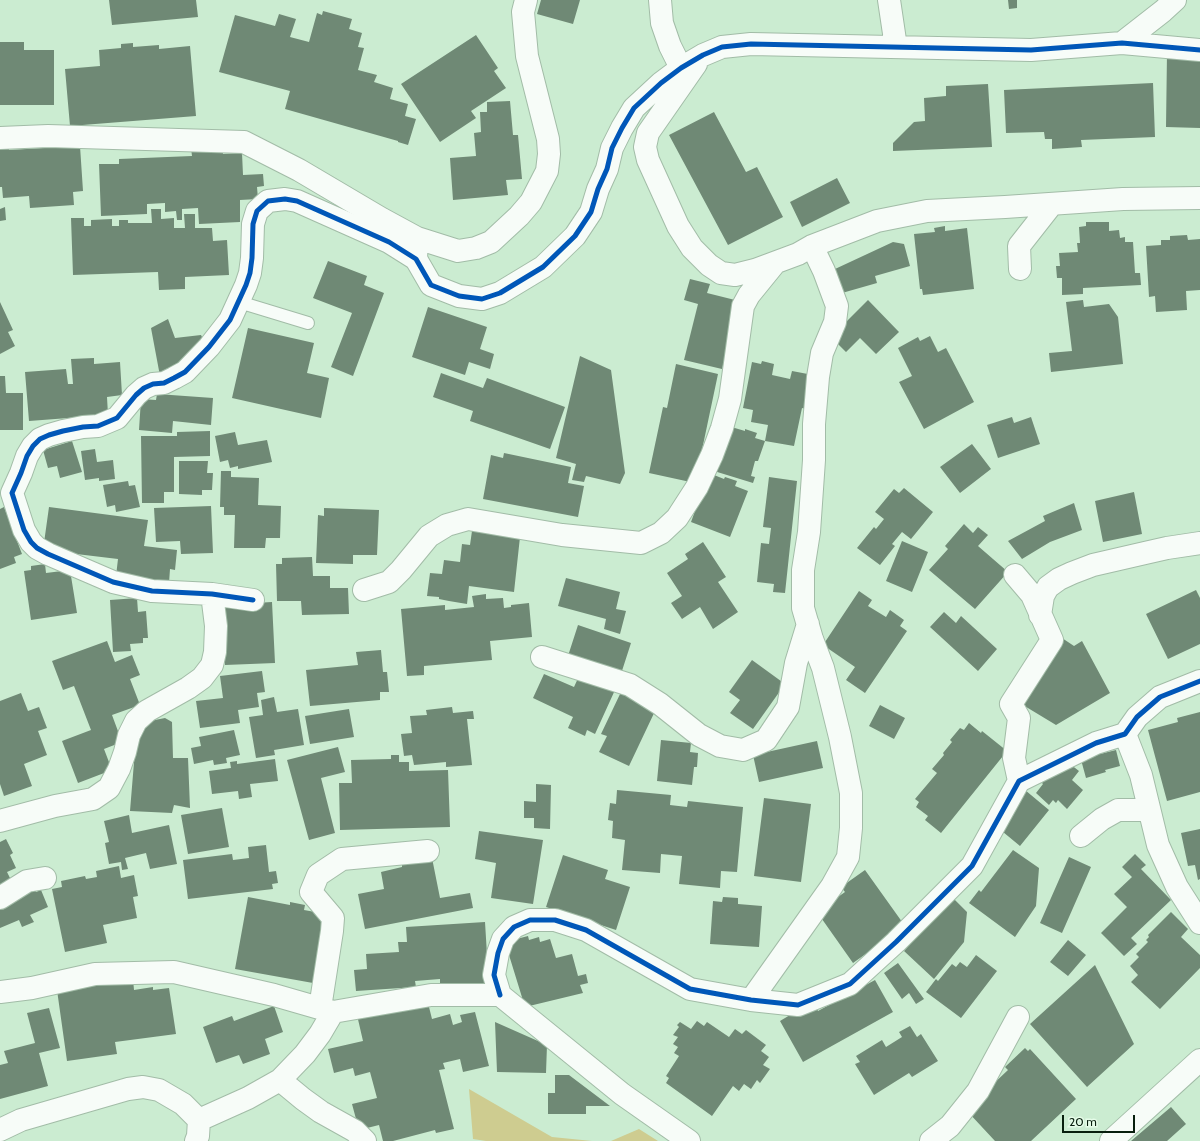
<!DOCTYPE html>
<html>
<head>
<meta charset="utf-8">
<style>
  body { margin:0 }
  #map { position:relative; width:1200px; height:1141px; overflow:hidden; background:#cbecd1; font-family:Cabin,sans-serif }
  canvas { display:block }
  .scale { position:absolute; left:1062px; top:1115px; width:73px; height:18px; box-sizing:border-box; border:2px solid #081f0e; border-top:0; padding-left:5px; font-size:12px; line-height:14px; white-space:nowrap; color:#081f0e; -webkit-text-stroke:3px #e5fce8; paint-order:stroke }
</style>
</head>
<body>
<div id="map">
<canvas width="1200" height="1141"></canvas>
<div class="scale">20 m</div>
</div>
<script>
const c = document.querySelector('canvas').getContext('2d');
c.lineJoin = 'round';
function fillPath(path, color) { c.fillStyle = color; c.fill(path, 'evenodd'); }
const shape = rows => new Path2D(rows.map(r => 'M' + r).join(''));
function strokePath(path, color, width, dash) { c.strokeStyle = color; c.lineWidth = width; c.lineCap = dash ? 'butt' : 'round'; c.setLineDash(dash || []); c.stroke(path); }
fillPath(shape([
  [469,1089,552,1137,592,1141,486,1141,473,1139],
  [639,1129,658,1141,611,1141]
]), '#cecc90');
fillPath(shape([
  [109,0,196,0,198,17,112,25],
  [541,0,580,0,573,24,537,14],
  [1008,0,1017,0,1017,8,1009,9],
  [323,11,352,19,349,29,362,33,358,47,364,48,358,70,377,75,374,82,393,88,390,99,408,104,405,116,416,119,408,145,398,142,398,141,285,109,290,91,219,72,235,15,275,26,279,14,296,19,290,37,309,42,317,13,322,15],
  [476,35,498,68,494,71,506,88,471,111,476,118,440,142,401,84],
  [0,42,24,42,24,50,54,50,54,105,0,105],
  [133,43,133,47,159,45,159,49,190,46,196,116,70,126,65,69,100,66,99,50,121,48,121,44],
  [1167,53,1200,53,1200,128,1166,127],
  [1153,83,1155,137,1081,140,1082,147,1052,149,1052,139,1045,139,1044,132,1006,133,1004,90],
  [988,84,992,147,893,151,893,143,914,122,925,121,924,98,946,96,946,86],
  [510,101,513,135,518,135,522,179,506,180,508,195,453,200,450,158,476,156,474,133,481,132,480,112,487,112,487,102],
  [714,112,746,172,757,167,783,217,728,245,669,135],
  [8,144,9,150,80,146,83,191,73,192,74,205,30,208,29,196,3,198,2,187,0,187,0,145],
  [222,147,223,154,242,153,243,175,263,174,264,186,257,187,258,199,240,200,240,222,199,224,198,208,182,209,182,220,177,220,176,211,165,212,165,203,147,204,147,214,101,216,99,164,119,164,119,159,192,156,191,148],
  [837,178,850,203,802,227,790,202],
  [5,207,6,220,0,221,0,209],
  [151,209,161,209,161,219,174,218,174,228,185,228,184,214,195,214,195,228,212,228,213,241,227,240,229,275,185,277,185,289,159,290,158,272,73,275,71,218,84,218,84,226,91,226,91,220,112,219,112,226,119,226,119,220,128,220,128,223,152,223],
  [1086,222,1109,222,1109,231,1119,230,1120,238,1125,237,1125,242,1133,242,1135,273,1140,273,1141,285,1083,288,1083,294,1062,295,1062,278,1057,278,1056,266,1060,266,1059,253,1078,252,1077,243,1080,243,1079,227,1086,226],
  [945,226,945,231,967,228,974,289,923,295,922,289,920,289,914,234,935,232,934,228],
  [1187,235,1188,240,1200,239,1200,290,1186,291,1187,310,1156,312,1155,296,1149,297,1146,246,1161,245,1161,240,1170,240,1170,236],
  [893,242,904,244,910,266,875,276,877,283,842,293,835,269],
  [328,261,367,276,364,285,384,293,353,376,331,367,352,313,313,298],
  [690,279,710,284,707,293,739,301,722,369,684,360,698,304,684,300],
  [868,300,899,332,876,354,860,338,846,352,831,337],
  [1083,300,1084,307,1109,304,1118,317,1123,364,1051,372,1049,353,1072,351,1066,302],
  [0,302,13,330,8,332,15,346,0,354],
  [428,307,487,327,480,349,494,354,490,369,469,362,465,375,412,357],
  [168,319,175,338,201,335,205,343,169,377,160,376,151,328],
  [248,328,314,343,307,373,329,378,321,418,232,398],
  [930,336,938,352,946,348,974,402,924,429,899,382,912,376,898,348,918,337,920,341],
  [580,356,611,370,625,473,620,484,586,476,584,482,572,480,576,464,556,458],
  [94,358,94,364,120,362,122,395,107,397,108,415,29,421,25,372,66,369,68,384,73,384,71,359],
  [762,361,774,364,772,375,790,379,792,371,813,375,806,409,802,408,794,446,765,441,768,425,751,422,753,410,743,408,752,362,761,364],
  [676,364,718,374,695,483,649,473,663,407,667,408],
  [441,373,483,388,487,378,565,407,550,449,470,421,473,411,433,397],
  [0,376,5,376,6,393,23,393,23,430,0,430],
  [157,394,213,398,211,425,173,421,172,433,139,430,141,399,156,400],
  [1012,417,1014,423,1031,417,1040,444,998,458,987,425],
  [728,426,745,431,745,429,757,433,755,438,765,441,758,461,755,461,751,476,755,477,753,483,714,471],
  [210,431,210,456,174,457,174,492,164,492,164,503,142,503,141,436,177,436,177,432],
  [235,432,238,445,267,440,272,462,238,469,238,466,230,468,228,460,220,462,215,436],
  [72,441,82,472,60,478,57,466,48,468,43,450],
  [972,444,991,469,960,493,940,467],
  [95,449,97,462,113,460,115,479,99,481,99,478,85,480,81,451],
  [504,453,571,467,568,483,584,486,578,517,483,499,491,455,503,458],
  [179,461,208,461,207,473,213,473,212,490,202,490,202,495,179,494],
  [221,471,231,471,231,477,259,478,258,505,281,506,280,538,266,538,265,548,234,548,235,515,224,515,224,507,220,507],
  [709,473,724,479,725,477,737,481,735,486,748,491,730,537,691,522],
  [769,477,797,481,785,593,773,592,774,584,757,582,761,543,769,544,771,528,763,527],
  [128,481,129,486,135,485,140,507,116,512,115,505,107,507,103,485],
  [904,488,933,512,911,539,902,532,892,544,895,546,880,565,857,548,874,527,876,529,884,519,875,512,894,489,899,493],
  [1134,492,1142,534,1103,542,1095,501],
  [1074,503,1082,530,1050,542,1022,559,1008,541,1045,521,1043,516],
  [211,506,213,553,181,554,180,541,156,542,154,508],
  [4,507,22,554,14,557,16,563,0,569,0,509],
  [49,507,148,520,144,546,177,550,175,570,170,569,169,583,116,576,118,559,43,550],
  [324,508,379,510,377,555,353,555,353,564,316,563,318,515,324,516],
  [964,524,973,533,978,527,988,535,978,546,1008,572,975,609,929,570,948,549,945,546],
  [472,531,520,537,514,592,469,586,467,604,449,601,439,599,439,597,427,596,430,573,442,574,444,560,460,562,462,544,470,545],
  [902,541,928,552,912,592,886,581],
  [703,542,726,577,718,582,738,612,713,629,700,607,682,619,671,603,682,596,667,573,688,559,685,554],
  [312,557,313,576,330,576,330,588,348,588,349,614,302,615,301,601,277,601,276,564,282,564,282,558],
  [45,564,46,573,70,570,77,613,31,620,24,571,31,570,31,566],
  [566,578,620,592,616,609,626,611,620,634,604,629,606,619,558,606],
  [1196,590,1200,598,1200,644,1168,659,1146,614],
  [859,591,872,600,868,606,886,617,890,610,904,620,900,626,907,631,865,693,846,680,855,667,823,645],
  [486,594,486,599,503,598,504,608,511,607,511,605,529,603,532,637,490,641,492,660,424,666,424,675,407,676,401,609,445,605,445,610,474,607,472,596],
  [137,598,138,612,146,611,148,638,143,638,143,643,130,644,131,651,113,652,110,600],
  [272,602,275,663,225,665,222,605],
  [944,612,956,623,961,616,997,649,978,671,930,627],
  [578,625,631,643,620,677,567,659],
  [1062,638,1074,646,1082,641,1110,693,1056,725,1018,702],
  [107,641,115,662,132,655,140,675,130,679,140,705,112,715,122,742,104,749,112,770,78,783,62,741,91,730,74,686,63,690,52,661],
  [381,650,383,672,387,672,389,692,380,692,380,700,310,706,306,670,358,665,356,652],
  [752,660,785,684,753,729,730,713,740,700,729,692],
  [262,671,265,692,257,693,259,707,238,710,240,723,200,728,196,701,223,698,220,676],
  [544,674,574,687,580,674,615,690,595,734,587,730,585,736,568,728,573,717,533,698],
  [621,692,656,709,629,766,599,752,607,736,601,734],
  [21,693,28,711,39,707,47,728,38,731,47,755,24,764,32,786,4,796,0,784,0,701],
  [274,697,277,712,298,709,304,745,274,750,275,755,256,758,249,717,263,715,261,700],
  [880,705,905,718,894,739,869,726],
  [452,707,453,713,473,711,474,719,467,719,472,765,446,767,446,762,414,765,412,755,404,756,401,734,412,733,410,716,427,715,426,710],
  [349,709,354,737,310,744,305,716],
  [1200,712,1200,792,1167,801,1148,730,1178,722,1177,718],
  [165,718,172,722,173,758,188,758,190,808,174,805,172,813,130,811,137,726,150,721],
  [969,723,981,733,982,731,1007,751,941,833,925,820,928,816,916,807,919,802,915,799,937,773,932,769,944,755,943,753,952,742,950,740,960,728,964,730],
  [234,730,240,755,226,758,227,763,214,765,213,760,194,764,191,748,201,746,199,737],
  [661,740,691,743,690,752,698,753,697,767,694,767,692,785,657,781],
  [817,741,823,768,759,782,753,755],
  [338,747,345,772,321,778,335,833,309,840,287,760],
  [1116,750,1120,766,1105,770,1106,772,1086,778,1080,756,1099,751,1100,754],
  [391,755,399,755,399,762,409,762,409,771,448,770,450,827,340,830,339,783,352,783,351,760,391,759],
  [275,759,278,781,250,784,252,797,239,799,238,791,212,794,209,771,231,768,230,762,237,761,237,764],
  [1066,761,1079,771,1072,780,1083,790,1067,809,1058,800,1056,803,1053,800,1049,805,1036,793,1043,784,1042,783,1046,778],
  [536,784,551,785,550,829,534,828,534,818,524,818,524,801,536,802],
  [617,790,671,795,670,805,687,807,688,801,743,807,737,872,721,871,720,888,679,884,682,856,661,854,660,873,622,870,625,840,612,838,613,821,608,820,610,803,616,804],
  [1025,790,1049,810,1020,846,997,827],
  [764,798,811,804,801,882,754,876],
  [222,808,229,847,188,854,181,815],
  [129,815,132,833,169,825,177,864,150,869,146,853,125,858,128,869,122,870,121,862,109,864,105,843,109,842,104,821],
  [1200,829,1200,879,1198,880,1195,865,1188,866,1181,833],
  [479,831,543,840,533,904,491,898,496,863,475,859],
  [6,839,13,853,10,855,16,868,7,872,12,882,0,887,0,842],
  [266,845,269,872,276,871,278,883,272,884,273,889,188,899,183,860,232,854,233,860,249,858,248,847],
  [1013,850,1039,868,1036,906,1015,937,969,903,979,890,981,892],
  [1135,854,1146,865,1141,869,1171,900,1131,938,1137,944,1124,956,1101,933,1127,907,1114,894,1132,877,1122,867],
  [563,855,608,870,605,879,630,887,616,930,546,907],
  [1069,857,1091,867,1062,933,1040,923],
  [432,858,440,898,470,893,473,908,365,929,358,894,384,889,381,872,402,867,402,865],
  [119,866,121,878,134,875,138,896,133,897,137,918,103,925,107,943,65,952,52,889,62,887,61,881,85,876,86,879,97,877,96,871],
  [865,870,905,926,853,963,817,912,845,892,841,887],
  [34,888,36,892,41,890,48,907,30,915,34,922,22,927,19,920,0,928,0,903],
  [248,897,290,905,290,902,305,905,304,910,326,914,313,983,235,969],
  [723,897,738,898,738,904,762,906,759,947,710,944,713,901,722,902],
  [952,897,967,912,964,942,934,979,904,951],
  [1171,912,1188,929,1181,937,1200,955,1200,968,1160,1009,1131,982,1138,975,1130,966,1139,957,1136,954,1148,942,1146,940,1149,937,1148,935],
  [485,922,488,971,487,986,440,989,440,979,415,981,416,987,356,991,354,970,367,969,366,954,399,952,398,942,407,942,406,927],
  [528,936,529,940,539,937,540,942,550,939,556,958,572,954,578,976,586,974,588,983,580,985,583,993,525,1007,505,942],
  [1068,940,1086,955,1068,976,1050,962],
  [976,955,997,971,961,1018,926,992,936,979,938,981,952,964,956,967,960,962,967,967],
  [898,963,924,999,916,1004,909,993,902,999,884,973],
  [1095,965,1134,1044,1087,1087,1030,1024],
  [133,979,134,990,153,987,153,990,169,988,176,1034,115,1042,117,1054,67,1061,57,990],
  [875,980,893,1012,803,1062,780,1021,800,1009,816,1006,818,1011],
  [428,1003,432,1019,450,1014,453,1025,462,1022,460,1015,475,1012,489,1066,463,1072,460,1059,443,1063,445,1069,439,1070,454,1129,436,1133,435,1130,393,1141,383,1141,379,1125,359,1130,352,1104,377,1098,370,1072,355,1076,353,1068,334,1073,328,1049,363,1041,357,1015],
  [274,1006,283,1032,265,1039,270,1054,243,1064,239,1055,216,1063,203,1027,232,1016,234,1021],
  [49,1008,60,1048,39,1053,48,1086,0,1099,0,1065,8,1063,4,1051,35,1043,27,1013],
  [697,1021,704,1026,707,1022,729,1037,735,1029,742,1034,746,1030,766,1045,761,1051,769,1057,763,1065,770,1069,760,1083,757,1080,751,1089,744,1084,739,1091,733,1086,712,1116,666,1083,669,1078,666,1076,679,1056,674,1053,678,1047,673,1044,678,1037,673,1035,679,1027,677,1025,680,1022,691,1029],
  [495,1022,547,1045,546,1073,497,1072],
  [910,1026,917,1037,921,1034,938,1061,912,1077,909,1073,874,1095,855,1064,860,1062,856,1056,882,1040,886,1047,902,1037,899,1032],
  [1025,1048,1028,1051,1030,1049,1076,1099,1031,1141,995,1141,968,1112,992,1089,990,1087,1008,1070,1005,1067],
  [555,1075,569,1075,610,1106,586,1106,586,1114,548,1114,548,1093,555,1093],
  [1171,1107,1186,1124,1167,1141,1131,1141]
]), '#6f8975');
const service = shape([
  [239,302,308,323]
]);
const minor = shape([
  [660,0,662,23,670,46,681,68],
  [889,0,896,47],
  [1122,43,1163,11,1175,0],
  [696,64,648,133,645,147,648,160,678,226,692,248,709,265,721,273,735,275,755,270,798,254,812,246,877,221,927,211,1005,207,1123,199,1200,198],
  [1020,269,1019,246,1052,204],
  [1015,575,1032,595,1052,640,1011,704,1019,718,1014,758,1019,781],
  [364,590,389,582,401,570,429,536,447,525,468,519,562,535,641,543,661,533,677,518,697,487,712,455,722,428,730,399,743,306,749,295,775,263],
  [253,600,212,594,152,591,113,582,48,554,37,548,31,542,24,530,12,493,21,473,27,456,33,446,40,439,49,435,63,431,83,427,98,426,117,418,136,395,144,388,153,384,164,383,174,378,185,372,209,347,230,320,246,285,250,273,252,258,253,224,257,211,268,201,285,199,297,201,389,242,416,259,431,285,459,296,482,299,500,293,543,267,575,236,591,212,598,189,607,169,612,148,622,128,634,108,661,83,681,68,703,55,722,47,751,44,1031,50,1122,43,1200,50],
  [1040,615,1043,596,1048,587,1059,579,1072,573,1093,565,1145,553,1167,548,1200,543],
  [542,657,630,685,660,704,699,735,720,746,743,750,766,740,788,707,796,663,808,624],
  [1125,734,1141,775,1158,845,1177,887,1200,923],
  [0,821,55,806,93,799,109,788,119,769,125,752,129,735,136,721,147,711,188,688,202,678,212,665,215,652,216,626,212,594],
  [1081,836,1102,819,1118,810,1149,810],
  [0,898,27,881,45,878],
  [0,992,32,988,95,974,174,972,274,995,333,1012,431,995,500,995,622,1094,689,1141],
  [500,995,494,975,498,953,503,939,514,927,530,920,555,920,586,930,690,989,751,1000,798,1005,850,984,896,942,972,866,1019,781,1096,743,1125,734,1137,717,1160,697,1200,681],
  [751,1000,832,886,848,857,851,828,851,793,840,737,823,668,812,639,803,608,803,570,809,532,814,460,814,424,818,377,822,353,835,322,837,306,824,271,812,246],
  [320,1008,332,931,333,918,311,892,318,875,342,859,428,851],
  [280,1080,303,1099,321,1112,355,1131,365,1141],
  [0,1130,21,1120,128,1089,143,1087,159,1090,183,1104,199,1120,248,1098,280,1080,305,1054,320,1034,333,1012],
  [196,1141,198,1136,199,1120],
  [931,1141,950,1126,978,1091,1018,1017],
  [1111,1141,1200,1060]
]);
const tertiary = shape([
  [0,138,48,136,244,142,299,170,382,219,417,238,458,251,476,248,491,242,519,216,531,202,547,171,549,154,548,139,527,56,523,12,526,0],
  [416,259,417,238]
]);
strokePath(service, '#a2bca7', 14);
strokePath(minor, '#a2bca7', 24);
strokePath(tertiary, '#a2bca7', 24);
strokePath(service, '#f7fcf8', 12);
strokePath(minor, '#f7fcf8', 22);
strokePath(tertiary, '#f7fcf8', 22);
strokePath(shape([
  [253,600,212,594,152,591,113,582,48,554,37,548,31,542,24,530,12,493,21,473,27,456,33,446,40,439,49,435,63,431,83,427,98,426,117,418,136,395,144,388,153,384,164,383,174,378,185,372,209,347,230,320,246,285,250,273,252,258,253,224,257,211,268,201,285,199,297,201,389,242,416,259,431,285,459,296,482,299,500,293,543,267,575,236,591,212,598,189,607,169,612,148,622,128,634,108,661,83,681,68,703,55,722,47,751,44,1031,50,1122,43,1200,50],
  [500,995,494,975,498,953,503,939,514,927,530,920,555,920,586,930,690,989,751,1000,798,1005,850,984,896,942,972,866,1019,781,1096,743,1125,734,1137,717,1160,697,1200,681]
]), '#0057b8', 5);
</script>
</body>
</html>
